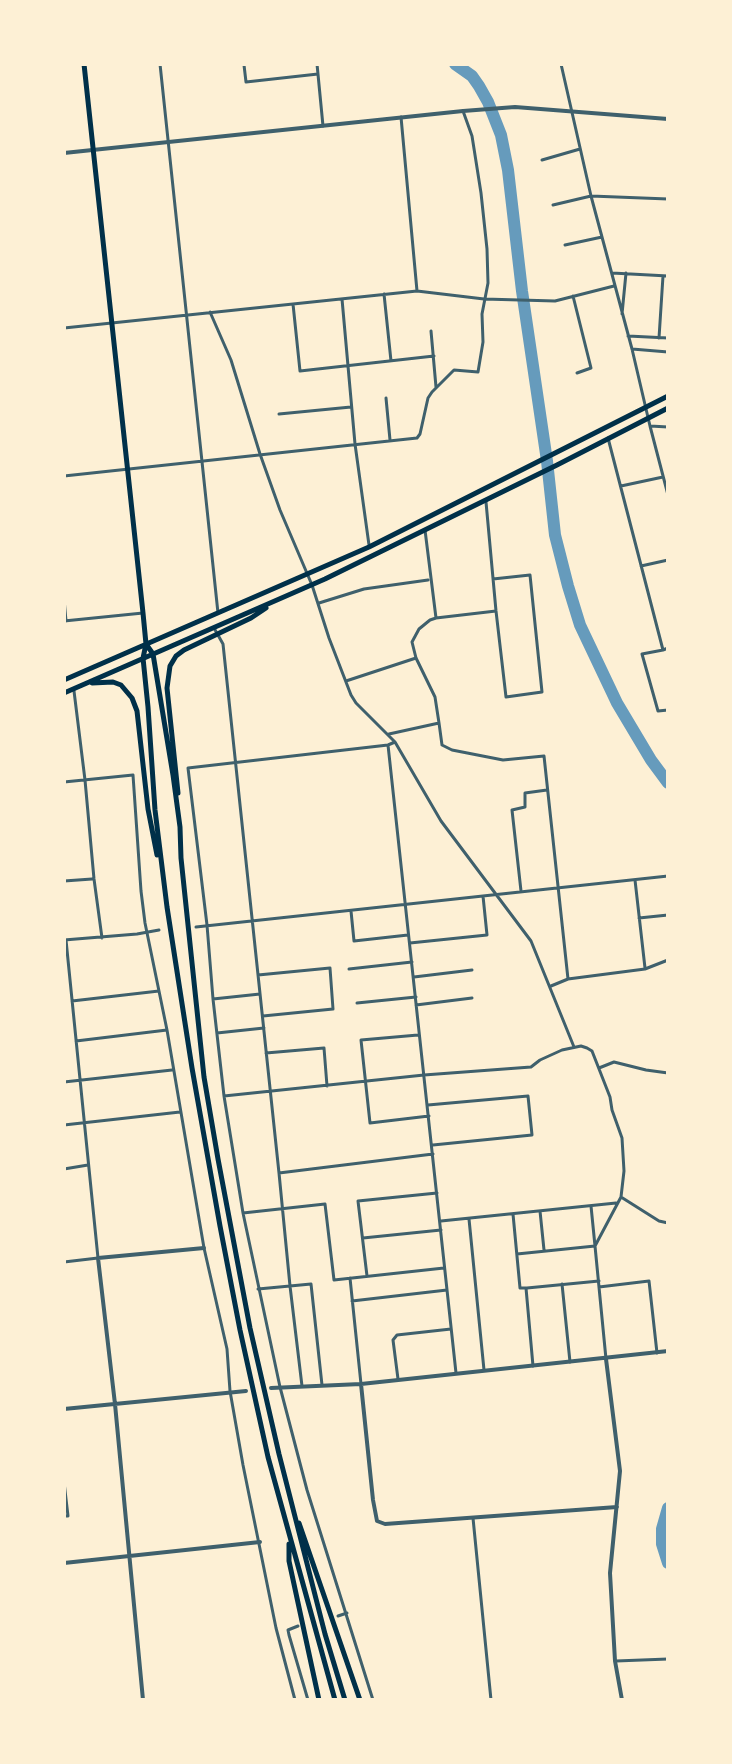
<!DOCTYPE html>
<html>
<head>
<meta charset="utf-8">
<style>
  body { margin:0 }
  #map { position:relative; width:732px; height:1764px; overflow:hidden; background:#fdf0d5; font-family:Rubik,sans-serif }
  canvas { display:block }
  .frame { position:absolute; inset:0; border:66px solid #fdf0d5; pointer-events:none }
</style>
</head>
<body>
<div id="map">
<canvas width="732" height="1764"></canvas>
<div class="frame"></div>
</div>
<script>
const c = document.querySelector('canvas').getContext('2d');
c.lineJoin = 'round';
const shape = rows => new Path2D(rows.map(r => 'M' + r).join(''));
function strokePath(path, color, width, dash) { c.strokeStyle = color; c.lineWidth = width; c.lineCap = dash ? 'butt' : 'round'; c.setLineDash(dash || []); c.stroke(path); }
strokePath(shape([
  [455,64,472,76,479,86,488,102,501,135,508,170,522,291,547,461,555,535,568,586,580,625,617,703,651,760,668,783],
  [668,1508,662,1529,662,1544,668,1563]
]), '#669bbc', 12);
strokePath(shape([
  [160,64,218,613],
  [317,64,323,126],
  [561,64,591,196,632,349,650,426,668,427],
  [244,65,246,82,318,74],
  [401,117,417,291],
  [542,160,580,149],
  [553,205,591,196,668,199],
  [565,245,602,237],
  [612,273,668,276],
  [384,294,391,361],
  [573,296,591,368,577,373],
  [342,299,355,444,369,545],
  [293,304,300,371,434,356],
  [210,312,231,360,260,454,280,510,312,585,329,638,351,695,356,703,395,742,441,821,531,941,574,1047],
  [622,314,626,273],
  [64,328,417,291,484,299,555,301,614,286],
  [431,331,436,387],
  [628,336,668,338],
  [659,338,663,276],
  [632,349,668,352],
  [386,398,390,440],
  [279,414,351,407],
  [650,426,668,495],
  [608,438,663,650,668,648],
  [64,476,417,438,420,434,428,398,432,392,454,370,478,372,483,342,482,314,488,283,487,249,481,193,472,136,463,111],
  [621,486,663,477],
  [486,502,496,611,506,697,542,692,530,575,493,579],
  [425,530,436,618,496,611],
  [641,566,668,560],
  [64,599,66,621],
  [319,603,364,589,428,580],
  [436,618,430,620,419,629,412,642,416,658,435,697,439,723],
  [64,621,143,613],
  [214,628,223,644,279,1173,433,1154],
  [663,650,642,654,658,711,668,710],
  [346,681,416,658],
  [74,691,85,780,94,879,102,938],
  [389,734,439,723,442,745,452,750,503,760,544,756,568,979,551,986],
  [388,745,456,1373],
  [64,782,133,775,141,891,145,923,167,1030,204,1248,227,1349,230,1391,243,1465,276,1628,295,1700],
  [635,880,645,968],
  [64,881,92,879],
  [521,891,512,810,525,807,525,793,547,790],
  [351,911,354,941,408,935],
  [639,918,668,915],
  [196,927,668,876],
  [64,940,137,934,159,930],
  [410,943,487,935,483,896],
  [349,969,412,962],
  [258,975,330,968,333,1009,263,1016],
  [414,977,472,970],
  [568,979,645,969,668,960],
  [213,999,260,994],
  [72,1001,159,991],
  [357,1003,416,997],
  [416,1005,472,998],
  [217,1033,264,1028],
  [418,1035,361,1040,370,1123,429,1116],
  [76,1041,167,1030],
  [266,1053,324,1048,327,1086],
  [599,1068,614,1062,646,1070,668,1073],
  [64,1082,172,1070],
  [224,1096,213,999,207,925,188,768,388,745,395,742],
  [428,1105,528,1096,532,1135,433,1145],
  [64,1125,180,1112],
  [64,1169,88,1165],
  [621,1197,659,1221,668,1223],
  [540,1211,544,1250],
  [243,1213,325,1204,334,1280,444,1268],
  [513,1214,520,1288,526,1288,533,1366],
  [469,1219,484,1370],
  [441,1221,616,1203],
  [363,1238,441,1230],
  [517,1254,595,1246,591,1206],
  [64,1262,98,1258,66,940],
  [367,1276,358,1201,437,1193],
  [350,1278,361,1384],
  [562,1284,570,1362],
  [599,1287,649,1281,657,1353],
  [527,1288,599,1281],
  [258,1289,290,1286,279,1173],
  [352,1301,447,1290],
  [398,1379,393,1340,397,1335,451,1329],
  [302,1386,290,1286,311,1284,322,1385],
  [64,1482,68,1516,64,1516],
  [473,1518,491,1700],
  [338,1616,347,1613],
  [298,1626,288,1630,289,1635,308,1700],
  [616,1661,668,1659],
  [373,1700,307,1490,280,1387,243,1213,224,1096,424,1075,531,1067,540,1060,562,1050,581,1046,587,1048,592,1051,610,1097,612,1110,622,1138,624,1171,621,1197,595,1246,606,1359]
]), '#3f606c', 3);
strokePath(shape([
  [64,153,463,111,515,107,668,119],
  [606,1359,620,1471,610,1573,615,1661,622,1700],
  [361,1384,373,1500,377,1521,385,1524,617,1507],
  [271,1388,361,1384,668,1351],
  [64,1409,246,1391],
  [64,1563,260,1542],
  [143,1700,115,1404,98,1258,204,1248]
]), '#3f606c', 4);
strokePath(shape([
  [84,64,143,613,146,644,143,658,148,707,155,810,167,907,192,1068,220,1226,240,1330,268,1457,335,1700],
  [146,644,153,654,173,775,180,827,181,858,204,1077,218,1159,250,1328,279,1454,325,1634,345,1700],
  [64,680,369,547,668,396],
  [92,683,113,682,121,685,132,698,137,711,148,809,157,855],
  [64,693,325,579,557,465,668,408],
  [178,793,167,688,170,666,176,656,184,650,251,618,266,608],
  [299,1523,360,1700],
  [289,1544,289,1561,319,1700]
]), '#003049', 5);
</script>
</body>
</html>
